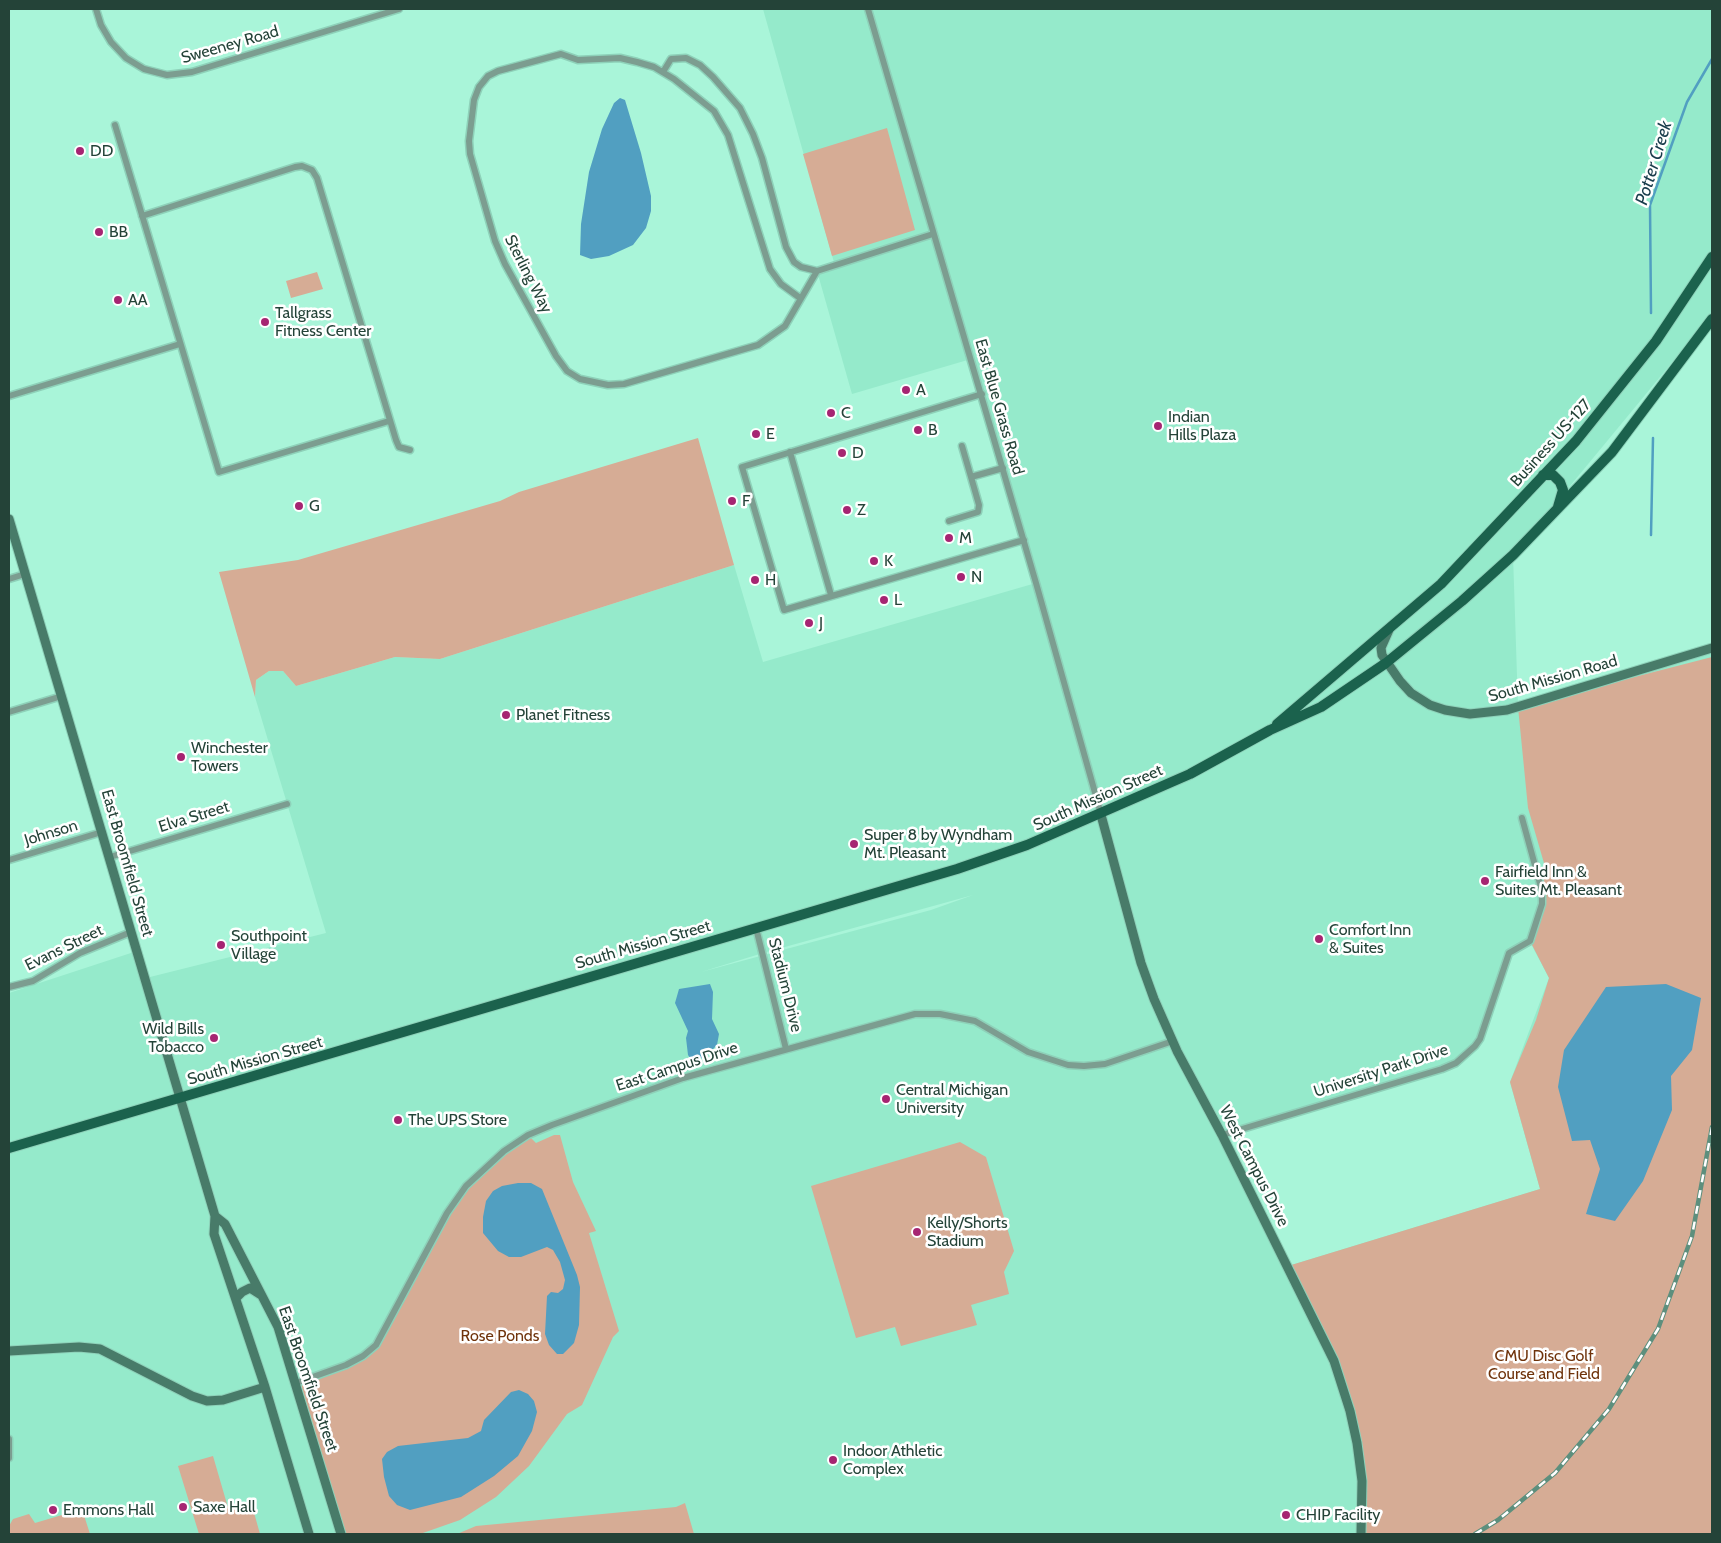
<!DOCTYPE html>
<html>
<head>
<meta charset="utf-8">
<style>
  body { margin:0 }
  #map { position:relative; width:1721px; height:1543px; overflow:hidden; background:#a9f5d9; font-family:Cabin,sans-serif }
  canvas { display:block }
  .frame { position:absolute; inset:0; border:10px solid #244338; pointer-events:none }
</style>
</head>
<body>
<div id="map">
<canvas width="1721" height="1543"></canvas>
<div class="frame"></div>
</div>
<script>
const c = document.querySelector('canvas').getContext('2d');
c.lineJoin = 'round';
function fillPath(path, color) { c.fillStyle = color; c.fill(path, 'evenodd'); }
const shape = rows => new Path2D(rows.map(r => 'M' + r).join(''));
function strokePath(path, color, width, dash) { c.strokeStyle = color; c.lineWidth = width; c.lineCap = dash ? 'butt' : 'round'; c.setLineDash(dash || []); c.stroke(path); }
function label(font, color, halo, rows, align = 'center') {
  c.font = font + ' Cabin,sans-serif'; c.lineWidth = 5; c.setLineDash([]); c.textBaseline = 'middle'; c.strokeStyle = halo; c.fillStyle = color; for (const [text, x, y, turn = 0] of rows) {
    c.save(); c.translate(x, y); c.rotate((+turn || 0) * Math.PI / 180); c.textAlign = isNaN(turn) ? turn : align; if (halo) c.strokeText(text, 0, 0); c.fillText(text, 0, 0); c.restore();
  }
}
fillPath(shape([
  [763,9,1712,9,1712,314,1513,555,1518,706,1712,648,1712,1534,9,1534,9,993,137,951,146,978,326,933,255,697,256,680,269,671,283,671,296,686,395,657,440,659,734,565,763,662,1036,583,971,359,852,394,817,271,835,266],
  [973,895,931,910,701,972,763,953],
  [1530,942,1549,978,1510,1082,1540,1189,1288,1266,1222,1135,1456,1063,1480,1039,1509,953]
]), '#95eacb');
fillPath(shape([
  [887,128,915,230,832,256,803,154],
  [317,272,323,289,291,298,286,281],
  [698,438,734,565,440,659,395,657,296,686,283,671,269,671,256,680,255,697,219,572,298,560,500,501,519,492],
  [1712,657,1712,1534,1360,1534,1357,1443,1337,1368,1288,1266,1540,1189,1510,1082,1536,1020,1549,978,1530,941,1546,870,1528,808,1518,707],
  [528,1135,536,1143,554,1135,560,1135,573,1182,596,1231,589,1233,619,1331,613,1337,582,1405,567,1414,529,1466,496,1497,460,1520,420,1534,341,1534,296,1383,369,1352,439,1228,466,1186],
  [960,1142,986,1157,1014,1251,1004,1272,1009,1294,971,1305,977,1325,901,1346,895,1327,856,1338,811,1186],
  [213,1456,229,1511,251,1502,260,1534,199,1534,178,1466],
  [685,1503,694,1534,457,1534,476,1526,676,1507],
  [82,1509,90,1534,9,1534,9,1526,13,1519,29,1514,35,1523]
]), '#d6ac95');
fillPath(shape([
  [620,98,625,100,641,153,651,196,651,211,646,228,633,245,609,256,591,259,580,255,581,224,589,172,602,129,614,103],
  [710,984,713,992,712,1019,719,1034,717,1045,705,1057,692,1061,688,1055,686,1038,688,1031,675,1003,679,989],
  [1666,984,1701,998,1692,1050,1671,1076,1672,1110,1643,1181,1615,1221,1586,1214,1600,1169,1590,1140,1572,1141,1558,1087,1564,1050,1606,987],
  [518,1183,531,1183,542,1189,577,1275,580,1287,579,1325,574,1343,563,1354,557,1354,549,1345,545,1334,547,1296,551,1292,558,1293,563,1289,565,1280,560,1262,553,1250,547,1247,521,1257,509,1257,498,1251,483,1233,483,1217,486,1201,493,1191,502,1186],
  [519,1390,528,1394,534,1401,537,1412,532,1431,518,1456,494,1476,461,1497,410,1510,397,1505,389,1496,384,1477,382,1459,387,1452,398,1446,468,1438,481,1431,484,1420,511,1392]
]), '#519fc1');
strokePath(shape([
  [1651,313,1650,205,1687,102,1712,59],
  [1651,535,1653,438]
]), '#519fc1', 2.5);
const street = shape([
  [96,9,101,25,111,42,126,58,144,69,167,75,192,72,399,9],
  [868,9,1036,583,1101,814],
  [663,72,671,59,686,58,700,65,713,77,740,108,753,134,762,158,786,247,794,262,801,267,817,271],
  [115,125,219,472,389,421],
  [142,216,295,167,302,166,312,170,317,178,396,440,399,447,410,450],
  [800,298,781,284,770,269,728,135,714,111,674,79,654,67,637,62,620,58,578,60,561,54,498,71,488,76,479,87,474,100,469,141,470,154,495,241,505,264,556,356,567,371,580,379,608,385,624,384,758,345,785,326,817,271,933,234],
  [982,394,742,467,784,610,1024,540],
  [9,396,180,344],
  [962,446,971,477,1003,468],
  [790,452,831,595],
  [949,521,978,512,979,505,971,477],
  [9,579,25,574],
  [9,712,62,696],
  [110,857,287,804],
  [9,860,102,832],
  [756,928,786,1049],
  [9,987,33,981,80,953,131,932],
  [1222,1135,1442,1069,1456,1063,1475,1046,1480,1039,1509,953,1530,941,1542,904,1542,891,1522,818],
  [296,1383,346,1365,363,1356,376,1345,447,1213,466,1186,504,1151,528,1135,552,1125,683,1078,915,1014,940,1014,975,1021,1028,1052,1068,1065,1084,1066,1105,1064,1173,1041],
  [9,1439,9,1458]
]);
const secondary = shape([
  [9,519,215,1216,214,1234,265,1387,309,1534],
  [1389,630,1381,648,1382,655,1400,681,1411,693,1430,705,1445,710,1470,714,1507,710,1712,648],
  [1101,815,1141,963,1154,999,1177,1051,1222,1135,1334,1361,1350,1411,1357,1443,1362,1481,1361,1534],
  [215,1216,225,1224,278,1327,341,1534],
  [236,1298,242,1292,250,1288,261,1295],
  [9,1351,79,1347,100,1349,192,1396,207,1401,223,1400,265,1387]
]);
const primary = shape([
  [1543,475,1553,475,1560,482,1563,490,1558,507],
  [1277,724,1441,584,1576,441,1656,341,1712,257],
  [9,1148,957,869,1027,845,1190,774,1270,730,1321,707,1386,663,1462,601,1513,555,1612,452,1712,319]
]);
strokePath(street, '#8ed1b9', 9);
strokePath(secondary, '#8ed1b9', 11);
strokePath(primary, '#8ed1b9', 12);
strokePath(street, '#7c9d90', 6);
strokePath(secondary, '#487b69', 9);
strokePath(primary, '#1b624d', 10);
const rail = shape([
  [1475,1534,1498,1520,1555,1473,1609,1409,1658,1329,1692,1236,1712,1127]
]);
strokePath(rail, '#5d8f7d', 4.5);
strokePath(rail, '#fff', 2.5, [8]);
for (const [x, y, r, color] of [
  [80,151,5,"#a62572"],
  [99,232,5,"#a62572"],
  [118,300,5,"#a62572"],
  [265,322,5,"#a62572"],
  [906,390,5,"#a62572"],
  [831,413,5,"#a62572"],
  [1158,426,5,"#a62572"],
  [918,430,5,"#a62572"],
  [756,434,5,"#a62572"],
  [842,453,5,"#a62572"],
  [732,501,5,"#a62572"],
  [299,506,5,"#a62572"],
  [847,510,5,"#a62572"],
  [949,538,5,"#a62572"],
  [874,561,5,"#a62572"],
  [961,577,5,"#a62572"],
  [755,580,5,"#a62572"],
  [884,600,5,"#a62572"],
  [809,623,5,"#a62572"],
  [506,715,5,"#a62572"],
  [181,757,5,"#a62572"],
  [854,844,5,"#a62572"],
  [1485,881,5,"#a62572"],
  [1319,939,5,"#a62572"],
  [221,945,5,"#a62572"],
  [214,1038,5,"#a62572"],
  [886,1099,5,"#a62572"],
  [398,1120,5,"#a62572"],
  [917,1232,5,"#a62572"],
  [833,1460,5,"#a62572"],
  [183,1507,5,"#a62572"],
  [53,1510,5,"#a62572"],
  [1286,1515,5,"#a62572"]
]) { const dot = new Path2D(); dot.arc(x, y, r, 0, 2 * Math.PI); c.fillStyle = color; c.fill(dot); strokePath(dot, '#fff', 2); }
label('16px', '#244338', '#fff', [
  ["Sweeney Road",230,45,-16],
  ["Sterling Way",528,274,63],
  ["East Blue Grass Road",999,407,74],
  ["Business US-127",1551,443,-48],
  ["South Mission Road",1553,679,-16],
  ["South Mission Street",1098,798,-24],
  ["Elva Street",194,817,-17],
  ["Johnson",51,833,-17],
  ["East Broomfield Street",127,863,74],
  ["South Mission Street",643,945,-16],
  ["Evans Street",64,948,-26],
  ["Stadium Drive",785,985,76],
  ["South Mission Street",255,1061,-16],
  ["East Campus Drive",677,1067,-18],
  ["University Park Drive",1381,1071,-18],
  ["West Campus Drive",1254,1166,63],
  ["East Broomfield Street",308,1379,71]
]);
label('16px', '#244338', '#fff', [
  ["DD",90,151],
  ["BB",109,232],
  ["AA",128,300],
  ["Tallgrass",275,313],
  ["Fitness Center",275,331],
  ["A",916,390],
  ["C",841,413],
  ["Indian",1168,417],
  ["Hills Plaza",1168,435],
  ["B",928,430],
  ["E",766,434],
  ["D",852,453],
  ["F",742,501],
  ["G",309,506],
  ["Z",857,510],
  ["M",959,538],
  ["K",884,561],
  ["N",971,577],
  ["H",765,580],
  ["L",894,600],
  ["J",819,623],
  ["Planet Fitness",516,715],
  ["Winchester",191,748],
  ["Towers",191,766],
  ["Super 8 by Wyndham",864,835],
  ["Mt. Pleasant",864,853],
  ["Fairfield Inn &",1495,872],
  ["Suites Mt. Pleasant",1495,890],
  ["Comfort Inn",1329,930],
  ["& Suites",1329,948],
  ["Southpoint",231,936],
  ["Village",231,954],
  ["Wild Bills",204,1029,"right"],
  ["Tobacco",204,1047,"right"],
  ["Central Michigan",896,1090],
  ["University",896,1108],
  ["The UPS Store",408,1120],
  ["Kelly/Shorts",927,1223],
  ["Stadium",927,1241],
  ["Indoor Athletic",843,1451],
  ["Complex",843,1469],
  ["Saxe Hall",193,1507],
  ["Emmons Hall",63,1510],
  ["CHIP Facility",1296,1515]
], 'left');
label('16px', '#6f330b', '#fff', [
  ["Rose Ponds",500,1336],
  ["CMU Disc Golf",1544,1356],
  ["Course and Field",1544,1374]
]);
label('italic 18px', '#183c4b', '#fff', [
  ["Potter Creek",1654,163,-73]
]);
</script>
</body>
</html>
